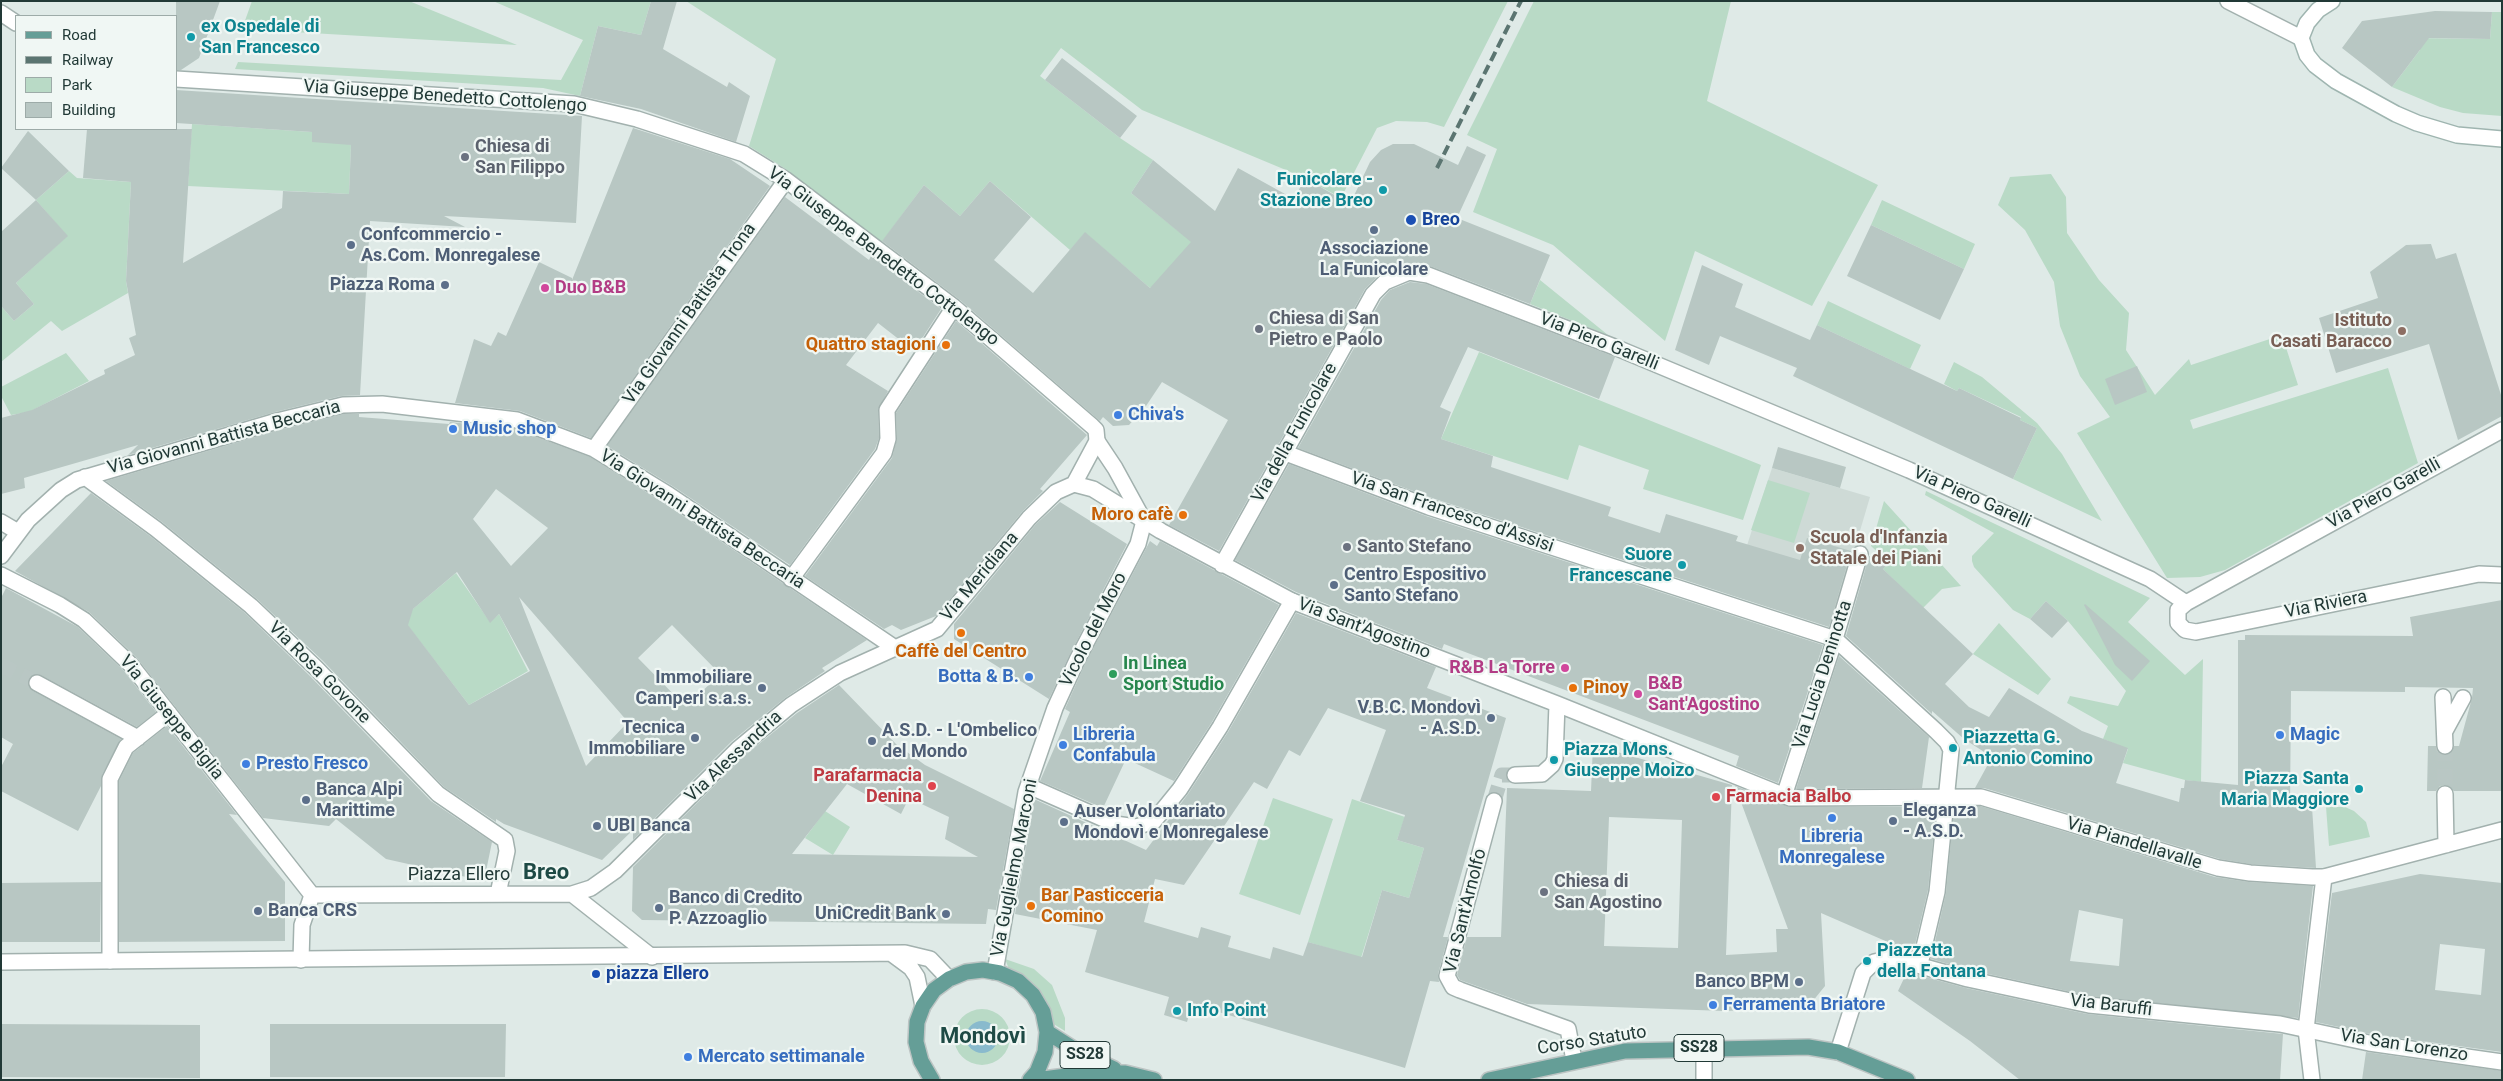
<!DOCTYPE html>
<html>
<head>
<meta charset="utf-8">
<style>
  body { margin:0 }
  #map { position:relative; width:2503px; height:1081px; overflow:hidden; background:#dfeae7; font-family:Roboto,sans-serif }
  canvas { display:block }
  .frame { position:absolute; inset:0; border:2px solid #213936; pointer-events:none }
  .legend { position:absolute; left:15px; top:15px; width:162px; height:115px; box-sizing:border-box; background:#f0f7f4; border:1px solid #9daba8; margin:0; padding:6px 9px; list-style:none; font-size:15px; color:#213936 }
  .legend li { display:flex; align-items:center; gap:10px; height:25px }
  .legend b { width:25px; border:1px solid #9daba8 }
</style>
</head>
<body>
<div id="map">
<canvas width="2503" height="1081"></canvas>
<div class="frame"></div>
<ul class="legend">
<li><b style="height:6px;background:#659e97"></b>Road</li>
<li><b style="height:6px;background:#5b7571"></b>Railway</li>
<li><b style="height:14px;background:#b9dac6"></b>Park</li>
<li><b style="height:14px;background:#b8c7c3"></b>Building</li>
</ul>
</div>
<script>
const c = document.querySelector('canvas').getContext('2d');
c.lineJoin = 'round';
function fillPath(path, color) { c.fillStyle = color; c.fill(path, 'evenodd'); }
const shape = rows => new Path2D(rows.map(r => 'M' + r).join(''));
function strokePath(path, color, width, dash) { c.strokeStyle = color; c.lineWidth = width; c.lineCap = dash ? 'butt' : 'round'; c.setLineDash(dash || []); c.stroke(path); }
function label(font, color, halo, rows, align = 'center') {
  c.font = font + ' Roboto,sans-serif'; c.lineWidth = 4.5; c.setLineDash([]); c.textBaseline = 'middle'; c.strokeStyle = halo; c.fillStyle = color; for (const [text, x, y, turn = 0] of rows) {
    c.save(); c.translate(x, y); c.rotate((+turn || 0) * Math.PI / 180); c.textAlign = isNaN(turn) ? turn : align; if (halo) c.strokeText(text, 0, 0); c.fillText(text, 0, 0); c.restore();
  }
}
fillPath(shape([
  [1772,468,1870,497,1832,625,1731,595]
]), '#cedad6');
fillPath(shape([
  [252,1,409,1,517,45,242,29],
  [493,1,651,1,641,35,598,26,580,96,543,88,235,69,238,62,561,80,583,40],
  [686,1,1508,1,1444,127,1427,122,1396,121,1377,128,1341,198,1305,178,1142,110,1061,48,1040,76,1120,138,1153,160,1131,193,1177,230,1212,254,1150,288,1085,233,1070,250,990,181,960,216,924,185,882,242,784,168,749,146,776,59],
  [1534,1,1731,1,1707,101,1878,185,1812,306,1695,251,1665,341,1553,245,1473,212,1497,149,1467,135],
  [2492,12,2502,12,2502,116,2463,113,2440,107,2392,87,2420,50,2413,38,2490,39],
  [192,124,312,132,351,145,349,194,188,186],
  [69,171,77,178,131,182,126,281,128,293,62,331,51,321,1,362,1,306,14,321,34,304,16,283,67,236,36,200],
  [2051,174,2066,197,2067,233,2099,280,2129,313,2126,350,2155,395,2189,359,2191,365,2282,335,2298,385,2190,420,2193,429,2388,368,2418,463,2225,570,2200,577,2167,578,2077,433,2110,417,2080,376,2060,326,2054,282,2025,230,1998,205,2010,177],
  [1882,200,1975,244,1964,269,1871,225],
  [1540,280,1608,335,1530,304],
  [1828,301,1921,345,1910,369,1817,325],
  [1479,352,1761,465,1743,520,1643,489,1649,470,1579,445,1568,480,1441,439],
  [66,353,89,381,29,412,11,415,1,396,1,387],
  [1954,362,1982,377,2037,423,2062,454,2102,521,2013,479,2037,428,2020,420,2021,417,1959,388,1957,391,1944,384],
  [1768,480,1810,493,1794,543,1751,530],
  [1926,491,2150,598,2128,622,2185,675,2203,659,2201,782,2185,780,2123,763,2128,749,2103,739,2108,726,2067,703,2070,696,2118,706,2126,691,2068,621,2046,601,2030,619,2013,610,1974,567,1972,561,1972,556,1994,533,1925,495],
  [1884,501,1961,586,1942,589,1923,608,1883,569,1888,562,1871,546],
  [456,573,490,622,499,614,528,671,469,705,402,618],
  [1999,623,2051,679,2038,695,1973,654],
  [1273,798,1333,819,1300,915,1239,894],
  [1352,799,1405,817,1397,840,1424,848,1409,898,1382,890,1361,958,1308,942],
  [2326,807,2345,807,2354,811,2366,822,2370,837,2329,846],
  [825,811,850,827,833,855,805,838],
  [1005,959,1034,969,1052,985,1065,1018,1065,1031,1052,1023,1009,969],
  '954 1037a28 28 0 1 1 56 0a28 28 0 1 1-56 0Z'
]), '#b9dac6');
fillPath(shape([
  '966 1037a16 16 0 1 1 32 0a16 16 0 1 1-32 0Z'
]), '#89bacd');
fillPath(shape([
  [176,1,220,1,199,58,181,70,176,70],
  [651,1,677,1,663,49,727,87,729,82,750,96,736,142,641,109,580,96,598,26,641,35],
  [2435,11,2492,12,2490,39,2429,38,2392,87,2342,48,2362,21],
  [1062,58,1137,116,1120,138,1045,80],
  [176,90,582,116,576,223,444,216,465,227,370,221,360,395,341,396,275,412,128,455,138,445,24,478,25,488,1,494,1,418,32,410,105,374,104,370,135,355,129,338,136,335,126,281,131,182,83,178,87,129,192,129,183,263,282,208,283,191,349,194,351,145,312,142,312,132,176,123],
  [633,128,730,159,770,186,591,438,520,411,455,403,474,339,491,346,498,332,506,336,539,262,572,278,572,280],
  [28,131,69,171,36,200,1,168],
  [1393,144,1414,144,1458,165,1467,146,1486,155,1457,218,1550,255,1530,304,1430,266,1406,263,1379,275,1365,289,1219,551,1169,525,1228,420,1162,382,1146,406,1129,425,1113,426,1103,417,1100,421,960,300,882,241,924,185,960,216,990,181,1031,217,994,260,1033,293,1085,232,1150,288,1191,242,1131,193,1153,160,1215,211,1238,168,1294,199,1305,178,1350,204,1370,162,1381,150],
  [785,197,869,260,871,256,941,309,914,351,878,323,846,365,888,391,878,410,879,438,875,449,790,565,674,487,607,446],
  [36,200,68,236,16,283,34,304,14,321,1,306,1,232],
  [1871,225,1964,269,1940,320,1847,276],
  [2431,244,2436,259,2456,253,2502,398,2502,416,2458,440,2429,344,2336,373,2319,318,2378,298,2370,272,2406,245],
  [1702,265,1743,284,1735,307,1810,340,1817,325,1957,391,1959,388,2021,418,2020,420,2037,428,2013,479,1793,376,1797,368,1720,336,1709,365,1675,350],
  [1410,282,1426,284,1615,357,1599,399,1468,347,1440,407,1451,412,1441,439,1493,456,1491,467,1611,507,1608,516,1660,533,1666,514,1738,536,1736,541,1800,560,1807,538,1851,551,1829,627,1432,498,1298,448,1381,300,1390,290],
  [956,321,1087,435,1040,489,1043,491,1022,512,936,616,901,630,892,625,884,629,805,576,892,458,897,439,896,413],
  [2137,366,2147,392,2115,405,2105,379],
  [344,414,359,414,359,417,449,424,450,422,515,429,590,457,664,503,867,640,822,668,825,671,785,698,731,742,633,840,633,830,602,860,504,824,496,819,496,822,444,787,323,661,257,599,162,522,106,481,279,430],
  [496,489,548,528,511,566,473,519],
  [457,572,490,623,499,614,530,671,469,705,408,625,413,609],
  [519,597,628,722,586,766,567,718],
  [672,625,720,674,686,707,638,658],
  [1778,447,1846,467,1840,488,1772,468],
  [1289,464,1426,516,1823,645,1778,783,1736,766,1739,756,1444,644,1442,649,1296,592,1235,560],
  [91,493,150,536,245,613,309,675,431,801,492,842,484,881,386,859,336,819,329,826,263,818,137,658,89,612,15,571],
  [1060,502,1127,544,1069,656,1049,699,954,639,954,624,1036,524],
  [1150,541,1157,546,1160,541,1279,605,1212,722,1174,781,1126,759,1103,808,1040,781,1070,712,1065,709,1085,664],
  [1869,556,1889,562,1883,569,1973,654,1945,684,1969,707,1989,717,2009,688,2082,731,2128,748,2116,783,2179,802,2181,788,2184,788,2185,780,2238,785,2238,640,2245,640,2245,635,2413,636,2410,617,2502,600,2502,791,2454,791,2445,785,2440,786,2436,791,2427,791,2428,746,2436,746,2437,751,2445,755,2450,754,2454,746,2459,746,2472,698,2473,688,2405,687,2405,692,2291,691,2290,807,2312,807,2316,868,2251,864,2220,859,1984,788,1975,788,1992,757,1964,739,1932,711,1932,714,1846,636],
  [6,588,78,627,124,671,156,712,137,727,41,675,36,674,29,678,28,684,33,691,121,739,102,775,101,786,78,831,1,791,1,767,13,744,1,737,1,598],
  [2046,601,2068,621,2052,638,2030,619],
  [2085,604,2150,661,2132,681,2115,665,2084,605],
  [1296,613,1436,667,1427,688,1506,718,1443,937,1448,937,1438,974,1439,982,1430,981,1405,1068,1192,1004,1187,1022,1164,1015,1169,997,1085,972,1097,930,1015,914,1034,799,1146,850,1188,794,1228,732],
  [1328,708,1386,730,1360,801,1405,815,1397,840,1424,848,1409,898,1382,890,1362,957,1308,942,1303,956,1273,947,1270,959,1228,947,1231,936,1201,927,1198,938,1144,922,1155,879,1184,885,1254,782,1267,789,1289,750,1300,756],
  [1839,656,1929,737,1922,788,1796,789],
  [839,685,896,744,925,765,1014,809,996,910,988,909,986,924,642,920,632,911,633,867,744,756,797,713],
  [847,784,901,814,909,798,949,817,945,839,978,857,792,854],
  [167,726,237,815,229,814,285,882,285,941,119,942,119,781,133,753],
  [1593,745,1732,785,1726,955,1777,952,1776,929,1788,929,1735,786,1790,807,1919,807,1919,810,1936,810,1928,890,1913,953,1821,913,1825,986,1808,1007,1725,1011,1527,1004,1460,980,1457,975,1467,937,1501,937,1507,788,1591,791],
  [1609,817,1682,820,1678,948,1604,946],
  [1970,806,1980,806,2215,877,2249,882,2313,886,2298,1018,2090,996,1970,970,1931,959,1946,893,1954,810,1969,811],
  [2079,910,2123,919,2119,966,2070,961],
  [2420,874,2502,883,2502,1052,2371,1034,2316,1022,2332,893],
  [2440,944,2485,949,2481,995,2435,990],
  [101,882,100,942,1,942,1,883],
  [1907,972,1966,988,2087,1014,2283,1034,2280,1080,2020,1080,1970,1041,1898,991],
  [1,1024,200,1025,200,1078,1,1077],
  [270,1024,506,1024,505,1077,270,1077],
  [2366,1052,2502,1071,2502,1080,2362,1080]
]), '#b8c7c3');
strokePath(shape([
  [1,665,37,683],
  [2445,746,2445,794],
  [1494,801,1502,775,1515,775]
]), '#b9c7c4', 15, [15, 8]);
const pedestrian = shape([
  [1031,787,1115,824,1136,827,1154,821,1180,789,1220,727,1292,601],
  [995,972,1026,792,1055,708,1077,660,1138,544,1144,521,1115,468,1097,441],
  [2312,1080,2306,1029,2324,877]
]);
const minor = shape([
  [1,13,16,23],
  [176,79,574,104,637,119,744,154,786,180,954,307,1092,426,1096,430,1097,441,1074,484],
  [594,449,786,180],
  [1283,452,1429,507,1835,639,1936,731,1947,742,1951,750,1937,892,1920,964],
  [85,477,156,529,251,606,316,668,438,794,505,840,507,851,498,894],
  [1,522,18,532],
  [1,556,28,520,61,490,77,480,277,421,343,405,382,404,517,420,594,449,669,495,895,648],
  [1222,565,1373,294,1385,282,1409,272,1428,275,1617,348,1909,470,2150,579,2186,603,2502,430],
  [1,575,60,605,84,620,131,665,312,895],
  [791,579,884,453,888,439,887,410,954,307],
  [2186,603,2178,610,2178,623,2185,630,2196,632,2479,574,2502,575],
  [37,683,138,738],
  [2443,697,2445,746],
  [2445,731,2463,698],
  [1515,775,1542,774,1552,765,1555,759,1557,704],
  [2445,794,2446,845],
  [1784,796,1835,639,1860,554],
  [1494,801,1447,976,1453,987,1460,990,1568,1029,1574,1060],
  [572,894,591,888,615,871,738,749,791,705,840,673,937,629,1029,518,1056,492,1074,484,1093,489,1161,531,1292,601,1557,704,1790,798,1981,797,2218,868,2250,873,2312,877,2324,877,2502,830],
  [312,895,572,894,652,957],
  [301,960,302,925,312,895],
  [110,961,110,779,126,747,169,713],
  [1704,1048,1704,1080],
  [1838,1052,1863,973,1874,962,1892,958,1968,979,2089,1005,2280,1024,2369,1043,2502,1062]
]);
const tertiary = shape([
  [2228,1,2301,38],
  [892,954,911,968,917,977,923,1006],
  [1,962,905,953,930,959,949,979]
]);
const secondary = shape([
  [2332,1,2318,10,2307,23,2301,38,2307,55,2315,65,2336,81,2396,114,2417,123,2457,135,2502,139]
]);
const primary = shape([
  [1047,1032,1080,1053,1114,1069],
  [932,1080,921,1061,916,1042,917,1022,923,1006,934,990,949,979,966,972,983,970,1000,973,1018,981,1033,995,1043,1012,1047,1032,1045,1052,1037,1072,1030,1080],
  [1036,1080,1096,1072,1125,1073,1154,1080],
  [1489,1080,1625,1051,1808,1047,1838,1052,1907,1080]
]);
strokePath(pedestrian, '#a2b1ae', 18);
strokePath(minor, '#a2b1ae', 18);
strokePath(tertiary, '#a2b1ae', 18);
strokePath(secondary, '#9fb5b0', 18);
strokePath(primary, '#bcc4c3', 18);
strokePath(pedestrian, '#fff', 15);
strokePath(minor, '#fff', 15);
strokePath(tertiary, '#fff', 15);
strokePath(secondary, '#fff', 15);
strokePath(primary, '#659e97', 15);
strokePath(shape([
  [1437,168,1521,1]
]), '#5b7571', 4, [10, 5]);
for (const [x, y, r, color] of [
  [191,37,5,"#0f9aa8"],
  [465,157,5,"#6b7280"],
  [1383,190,5,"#0f9aa8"],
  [1411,220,6,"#1a4fb4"],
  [1374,230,5,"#5c6f8a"],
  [351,245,5,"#5c6f8a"],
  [445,285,5,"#5c6f8a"],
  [545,288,5,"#d1479c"],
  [1259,329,5,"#6b7280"],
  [2402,331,5,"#8d6e63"],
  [946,345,5,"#e8710a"],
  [1118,415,5,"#3f7fe0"],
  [453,429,5,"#3f7fe0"],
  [1183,515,5,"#e8710a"],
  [1347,547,5,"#6b7280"],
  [1800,548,5,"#8d6e63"],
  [1682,565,5,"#0f9aa8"],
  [1334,585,5,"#5c6f8a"],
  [961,633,5,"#e8710a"],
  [1565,668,5,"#d1479c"],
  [1113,674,5,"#2e9e5b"],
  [1029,677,5,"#3f7fe0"],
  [762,688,5,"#5c6f8a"],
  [1573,688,5,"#e8710a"],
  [1638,694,5,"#d1479c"],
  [1491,718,5,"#5c6f8a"],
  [2280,735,5,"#3f7fe0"],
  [695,738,5,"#5c6f8a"],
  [872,741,5,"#5c6f8a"],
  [1063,745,5,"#3f7fe0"],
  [1953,748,5,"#0f9aa8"],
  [1554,760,5,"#0f9aa8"],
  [246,764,5,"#3f7fe0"],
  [932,786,5,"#e0444e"],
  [2359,789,5,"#0f9aa8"],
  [1716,797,5,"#e0444e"],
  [306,800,5,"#5c6f8a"],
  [1832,818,5,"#3f7fe0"],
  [1893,821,5,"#5c6f8a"],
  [1064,822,5,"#5c6f8a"],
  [597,826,5,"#5c6f8a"],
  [1544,892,5,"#6b7280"],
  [1031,906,5,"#e8710a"],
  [659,908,5,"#5c6f8a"],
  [258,911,5,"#5c6f8a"],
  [946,914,5,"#5c6f8a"],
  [1867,961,5,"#0f9aa8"],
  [596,974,5,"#1a4fb4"],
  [1799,982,5,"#5c6f8a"],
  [1713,1005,5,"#3f7fe0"],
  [1177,1011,5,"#0f9aa8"],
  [688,1057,5,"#3f7fe0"]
]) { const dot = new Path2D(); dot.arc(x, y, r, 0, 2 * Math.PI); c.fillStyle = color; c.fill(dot); strokePath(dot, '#f0f7f4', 2); }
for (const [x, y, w] of [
  [1699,1048,50],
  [1085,1055,50]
]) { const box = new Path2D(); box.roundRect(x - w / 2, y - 13.5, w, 27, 4); c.fillStyle = '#f0f7f4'; c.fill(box); strokePath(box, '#213936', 1); }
label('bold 16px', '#213936', null, [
  ["SS28",1699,1048],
  ["SS28",1085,1055]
]);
label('bold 18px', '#0d838f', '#f0f7f4', [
  ["ex Ospedale di",201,27],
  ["San Francesco",201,48],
  ["Funicolare -",1373,180,"right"],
  ["Stazione Breo",1373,201,"right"],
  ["Suore",1672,555,"right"],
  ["Francescane",1672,576,"right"],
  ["Piazzetta G.",1963,738],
  ["Antonio Comino",1963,759],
  ["Piazza Mons.",1564,750],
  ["Giuseppe Moizo",1564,771],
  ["Piazza Santa",2349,779,"right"],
  ["Maria Maggiore",2349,800,"right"],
  ["Piazzetta",1877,951],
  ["della Fontana",1877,972],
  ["Info Point",1187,1011]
], 'left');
label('18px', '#213936', '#f0f7f4', [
  ["Via Giuseppe Benedetto Cottolengo",445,97,4],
  ["Via Giuseppe Benedetto Cottolengo",883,257,37],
  ["Via Giovanni Battista Trona",690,314,-55],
  ["Via Piero Garelli",1599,342,22],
  ["Via della Funicolare",1295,433,-61],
  ["Via Giovanni Battista Beccaria",224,438,-15],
  ["Via Piero Garelli",2384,494,-29],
  ["Via Piero Garelli",1972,498,24],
  ["Via San Francesco d'Assisi",1452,513,19],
  ["Via Giovanni Battista Beccaria",702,520,33],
  ["Via Meridiana",980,577,-50],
  ["Via Riviera",2326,605,-11],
  ["Via Sant'Agostino",1364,629,21],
  ["Vicolo del Moro",1094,630,-63],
  ["Via Rosa Govone",319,673,45],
  ["Via Lucia Deninotta",1823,675,-72],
  ["Via Giuseppe Biglia",171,718,51],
  ["Via Alessandria",734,757,-43],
  ["Via Piandellavalle",2134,844,17],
  ["Via Guglielmo Marconi",1015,868,-79],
  ["Piazza Ellero",459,875],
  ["Via Sant'Arnolfo",1466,911,-76],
  ["Via Baruffi",2111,1006,7],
  ["Corso Statuto",1592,1041,-9],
  ["Via San Lorenzo",2404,1046,9]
]);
label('bold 18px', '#5b616d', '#f0f7f4', [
  ["Chiesa di",475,147],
  ["San Filippo",475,168],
  ["Chiesa di San",1269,319],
  ["Pietro e Paolo",1269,340],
  ["Santo Stefano",1357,547],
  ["Chiesa di",1554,882],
  ["San Agostino",1554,903]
], 'left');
label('bold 18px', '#164399', '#f0f7f4', [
  ["Breo",1422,220],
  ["piazza Ellero",606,974]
], 'left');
label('bold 18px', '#4e5e75', '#f0f7f4', [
  ["Confcommercio -",361,235],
  ["As.Com. Monregalese",361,256],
  ["Associazione",1374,249,"center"],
  ["La Funicolare",1374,270,"center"],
  ["Piazza Roma",435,285,"right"],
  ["Centro Espositivo",1344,575],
  ["Santo Stefano",1344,596],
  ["Immobiliare",752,678,"right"],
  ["Camperi s.a.s.",752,699,"right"],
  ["V.B.C. Mondovì",1481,708,"right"],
  ["- A.S.D.",1481,729,"right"],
  ["Tecnica",685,728,"right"],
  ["Immobiliare",685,749,"right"],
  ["A.S.D. - L'Ombelico",882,731],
  ["del Mondo",882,752],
  ["Banca Alpi",316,790],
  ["Marittime",316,811],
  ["Eleganza",1903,811],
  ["- A.S.D.",1903,832],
  ["Auser Volontariato",1074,812],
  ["Mondovì e Monregalese",1074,833],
  ["UBI Banca",607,826],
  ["Banco di Credito",669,898],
  ["P. Azzoaglio",669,919],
  ["Banca CRS",268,911],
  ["UniCredit Bank",936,914,"right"],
  ["Banco BPM",1789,982,"right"]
], 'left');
label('bold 18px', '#b23c85', '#f0f7f4', [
  ["Duo B&B",555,288],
  ["R&B La Torre",1555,668,"right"],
  ["B&B",1648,684],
  ["Sant'Agostino",1648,705]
], 'left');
label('bold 18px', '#785e54', '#f0f7f4', [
  ["Istituto",2392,321],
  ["Casati Baracco",2392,342],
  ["Scuola d'Infanzia",1810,538,"left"],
  ["Statale dei Piani",1810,559,"left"]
], 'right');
label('bold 18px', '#c56008', '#f0f7f4', [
  ["Quattro stagioni",936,345],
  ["Moro cafè",1173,515],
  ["Caffè del Centro",961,652,"center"],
  ["Pinoy",1583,688,"left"],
  ["Bar Pasticceria",1041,896,"left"],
  ["Comino",1041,917,"left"]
], 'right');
label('bold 18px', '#366cbe', '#f0f7f4', [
  ["Chiva's",1128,415],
  ["Music shop",463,429],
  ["Botta & B.",1019,677,"right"],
  ["Libreria",1073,735],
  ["Confabula",1073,756],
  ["Magic",2290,735],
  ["Presto Fresco",256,764],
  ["Libreria",1832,837,"center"],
  ["Monregalese",1832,858,"center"],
  ["Ferramenta Briatore",1723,1005],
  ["Mercato settimanale",698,1057]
], 'left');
label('bold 18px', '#27864d', '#f0f7f4', [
  ["In Linea",1123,664],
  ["Sport Studio",1123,685]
], 'left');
label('bold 18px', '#be3a42', '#f0f7f4', [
  ["Parafarmacia",922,776],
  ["Denina",922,797],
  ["Farmacia Balbo",1726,797,"left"]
], 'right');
label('bold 22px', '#1e4a45', '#f0f7f4', [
  ["Breo",546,873],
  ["Mondovì",983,1037]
]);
</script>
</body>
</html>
